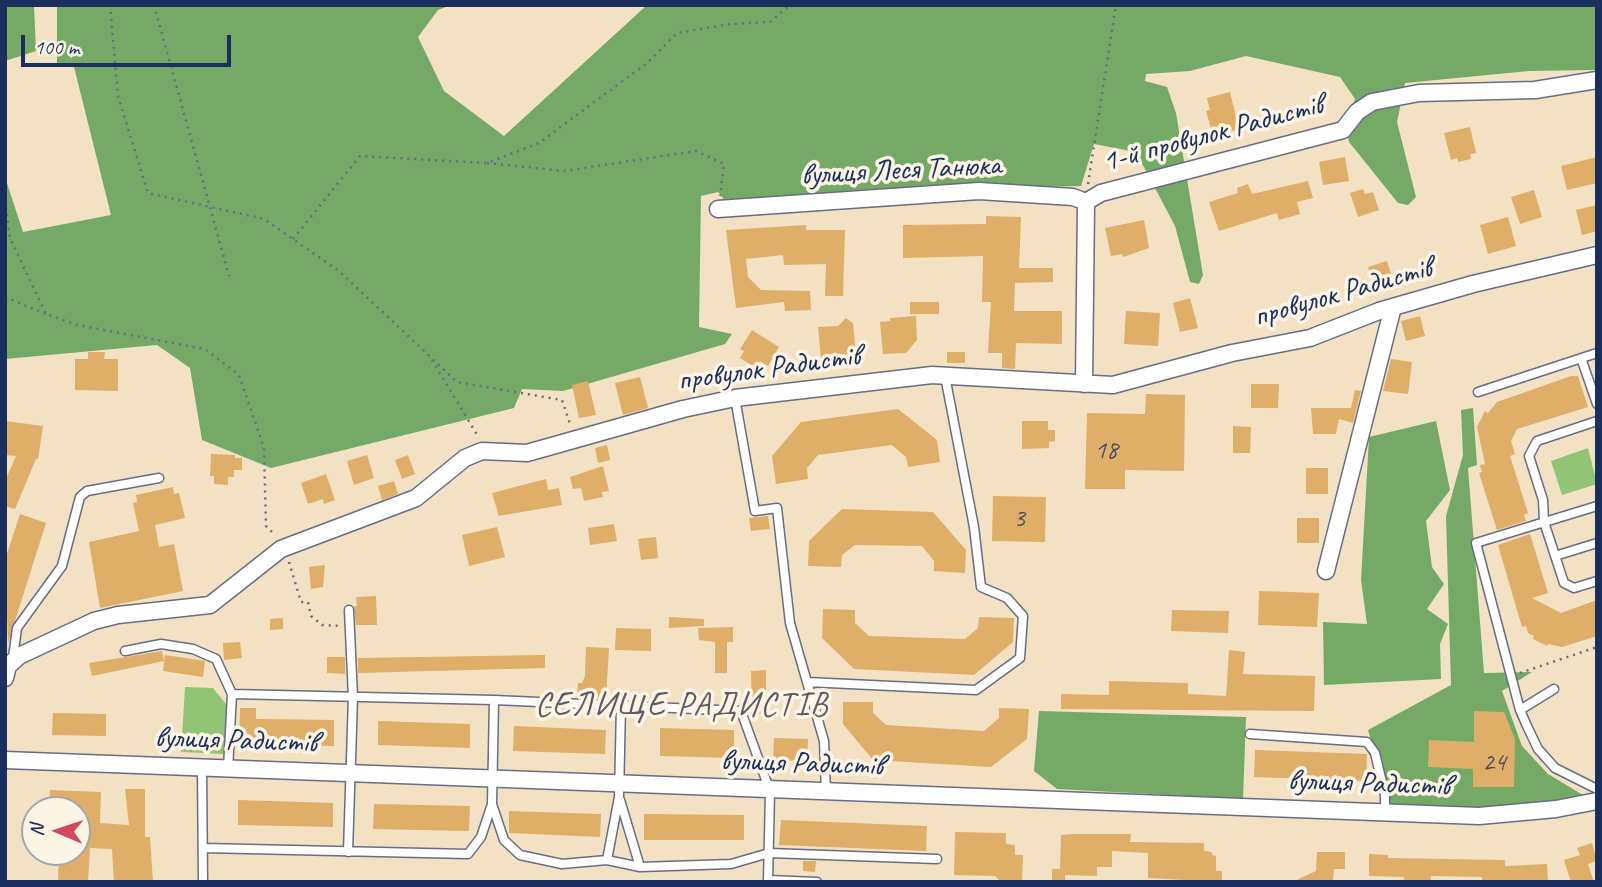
<!DOCTYPE html>
<html>
<head>
<meta charset="utf-8">
<style>
  body { margin:0 }
  #map { position:relative; width:1602px; height:887px; overflow:hidden; background:#f3e1c4; font-family:Caveat,sans-serif }
  canvas { display:block }
  .frame { position:absolute; inset:0; border:7px solid #1b2f5e; pointer-events:none }
  .north { position:absolute; left:21px; top:796px; width:70px; height:70px; box-sizing:border-box; background:#fcf5e5; border:2px solid #a2a6af; border-radius:50%; rotate:272deg; font-size:19px; font-weight:700; line-height:28px; text-align:center; color:#1b2f5e }
  .north::after { content:''; display:block; margin:auto; width:24px; height:32px; background:#d1495b; clip-path:polygon(50% 0,100% 100%,50% 72%,0 100%) }
  .scale { position:absolute; left:21px; top:35px; width:210px; height:32px; box-sizing:border-box; border:4px solid #1b2f5e; border-top:0; padding-left:9px; font-size:21px; line-height:24px; white-space:nowrap; color:#1b2f5e; -webkit-text-stroke:5px #fcf5e5; paint-order:stroke }
</style>
</head>
<body>
<div id="map">
<canvas width="1602" height="887"></canvas>
<div class="frame"></div>
<div class="north">N</div>
<div class="scale">100 m</div>
</div>
<script>
const c = document.querySelector('canvas').getContext('2d');
c.lineJoin = 'round';
function fillPath(path, color) { c.fillStyle = color; c.fill(path, 'evenodd'); }
const shape = rows => new Path2D(rows.map(r => 'M' + r).join(''));
function strokePath(path, color, width, dash) { c.strokeStyle = color; c.lineWidth = width; c.lineCap = dash ? 'butt' : 'round'; c.setLineDash(dash || []); c.stroke(path); }
function label(font, color, halo, rows, align = 'center') {
  c.font = font + ' Caveat,sans-serif'; c.lineWidth = 7; c.setLineDash([]); c.textBaseline = 'middle'; c.strokeStyle = halo; c.fillStyle = color; for (const [text, x, y, turn = 0] of rows) {
    c.save(); c.translate(x, y); c.rotate((+turn || 0) * Math.PI / 180); c.textAlign = isNaN(turn) ? turn : align; if (halo) c.strokeText(text, 0, 0); c.fillText(text, 0, 0); c.restore();
  }
}
fillPath(shape([
  [1588,448,1597,484,1562,495,1551,461],
  [185,687,213,688,227,705,224,754,181,752]
]), '#92c475');
fillPath(shape([
  [5,5,34,5,36,51,5,61],
  [57,5,451,5,438,10,418,37,444,91,504,136,647,5,1597,5,1597,70,1529,71,1405,83,1397,122,1416,197,1408,205,1398,203,1349,142,1346,126,1355,99,1340,77,1246,56,1190,71,1146,74,1145,81,1167,87,1176,113,1203,275,1199,284,1190,282,1175,226,1136,152,1094,144,1081,186,857,190,727,203,718,192,701,196,699,327,732,334,725,344,563,391,522,389,514,408,271,468,202,440,190,368,157,345,5,359,5,177,23,232,111,215,73,63,57,67],
  [1473,408,1477,465,1468,468,1484,673,1532,672,1502,691,1522,746,1548,774,1583,795,1524,806,1460,810,1391,808,1368,730,1451,685,1446,516,1463,455,1461,410],
  [1436,421,1450,490,1426,521,1432,567,1444,584,1427,609,1448,624,1440,644,1441,679,1324,685,1323,622,1367,624,1361,580,1369,437],
  [1039,711,1246,717,1243,799,1057,789,1034,771]
]), '#75aa66');
fillPath(shape([
  [1230,92,1239,129,1216,135,1215,131,1212,132,1206,111,1210,110,1207,98],
  [1470,127,1476,153,1470,154,1471,159,1458,162,1457,158,1451,160,1444,133],
  [1345,157,1349,181,1323,185,1319,162],
  [1597,157,1597,183,1567,190,1561,166],
  [1308,181,1313,198,1297,202,1300,214,1279,220,1277,213,1219,231,1209,202,1238,193,1237,188,1248,184,1252,194],
  [1363,189,1365,194,1373,192,1379,210,1358,217,1350,193],
  [1534,190,1542,217,1520,224,1511,197],
  [1597,205,1597,231,1582,235,1576,210],
  [986,216,1021,217,1019,268,1053,268,1053,282,1015,283,1014,311,1062,311,1062,344,1016,343,1015,369,1002,368,1002,353,988,353,991,302,982,302,983,256,903,258,903,225,986,224],
  [1508,217,1516,246,1488,254,1480,225],
  [1144,220,1149,248,1123,257,1122,254,1111,256,1105,228],
  [806,225,806,230,845,230,843,296,825,296,826,264,784,265,783,255,746,259,748,277,761,290,810,291,811,310,785,311,784,302,736,308,726,230],
  [1387,261,1391,274,1372,280,1368,267],
  [1190,298,1198,328,1180,332,1173,303],
  [910,302,939,302,939,314,910,314],
  [1126,311,1160,313,1158,346,1124,344],
  [916,316,917,340,906,353,883,354,880,322,890,321,890,318],
  [1420,316,1425,336,1406,341,1401,321],
  [846,318,853,323,856,355,842,356,842,361,826,363,826,357,821,358,818,327,838,326],
  [752,330,779,347,768,366,760,361,756,368,740,358,744,351,740,349],
  [88,352,105,352,104,359,118,359,118,391,75,390,75,359,88,359],
  [947,352,965,352,965,363,947,363],
  [1391,359,1412,362,1408,394,1383,391],
  [1571,376,1578,376,1588,407,1517,429,1511,441,1515,454,1510,456,1528,513,1524,515,1526,521,1497,530,1479,473,1482,472,1480,465,1485,464,1477,427,1485,411,1488,413,1497,402],
  [640,377,648,408,623,415,615,383],
  [588,381,596,415,579,418,572,385],
  [1251,384,1279,384,1278,408,1251,408],
  [1355,390,1361,391,1353,423,1339,419,1336,434,1313,434,1311,408,1351,408],
  [1146,394,1185,395,1184,471,1125,470,1125,489,1085,489,1087,413,1145,414],
  [898,409,937,440,940,462,908,467,906,457,892,445,818,455,807,468,808,479,776,484,772,456,801,422],
  [5,421,43,426,38,459,36,459,15,509,5,506,5,481,16,456,5,455],
  [1022,421,1048,421,1048,430,1055,430,1055,441,1049,442,1049,448,1022,449],
  [1233,426,1251,427,1250,453,1233,453],
  [607,445,610,460,598,463,595,448],
  [211,454,235,455,235,458,242,458,242,470,234,470,234,477,228,477,228,485,214,484,214,476,210,476],
  [367,455,374,478,354,485,347,461],
  [408,455,415,474,402,479,395,460],
  [603,466,609,491,602,492,603,497,584,501,581,488,573,489,570,477],
  [1306,468,1328,468,1328,494,1306,494],
  [326,474,335,500,324,504,323,499,308,504,301,483],
  [546,479,548,490,559,488,562,505,499,516,492,493],
  [394,481,398,494,382,500,378,486],
  [173,487,174,494,179,493,185,518,155,525,159,547,174,544,183,591,100,608,89,542,139,531,133,503,137,502,136,495],
  [993,496,1046,497,1045,542,992,541],
  [842,509,933,512,966,550,965,573,934,571,934,561,922,546,855,545,842,555,841,567,808,566,809,541],
  [20,514,46,523,8,643,5,560],
  [768,516,770,529,751,531,749,518],
  [1297,518,1319,518,1319,543,1297,543],
  [614,524,617,541,590,545,588,528],
  [497,527,505,557,469,566,462,535],
  [1530,534,1548,593,1532,598,1561,613,1597,600,1597,636,1562,647,1548,644,1547,646,1533,639,1534,636,1528,633,1526,626,1522,627,1498,545],
  [656,537,658,558,641,560,638,539],
  [325,565,323,587,311,589,309,567],
  [1259,591,1319,593,1317,627,1258,625],
  [376,596,377,625,356,625,354,606,357,606,356,597],
  [823,609,855,610,855,623,869,636,965,639,978,628,979,617,1014,618,1013,642,974,675,854,669,822,638],
  [1172,610,1229,611,1228,633,1171,631],
  [669,617,704,619,704,626,669,628],
  [283,618,283,629,270,630,270,619],
  [733,627,733,642,727,642,727,673,715,673,715,642,699,640,698,628],
  [616,628,651,629,651,651,615,650],
  [240,642,242,658,224,660,223,643],
  [586,647,609,648,606,697,602,698,577,697,578,683,582,683,585,676],
  [1229,650,1245,652,1243,674,1315,676,1314,711,1061,709,1061,694,1109,695,1109,681,1188,683,1188,694,1226,696],
  [162,651,164,661,92,676,89,663],
  [165,655,205,661,203,677,163,671],
  [545,655,545,668,358,673,358,658],
  [327,657,345,657,345,674,327,673],
  [766,670,766,714,752,714,751,671],
  [843,702,873,702,873,713,886,725,984,731,999,718,999,708,1029,709,1027,739,991,767,873,760,843,724],
  [240,708,256,708,256,719,334,720,334,746,239,744],
  [1474,711,1504,712,1515,739,1514,787,1473,787,1473,769,1428,767,1429,740,1474,742],
  [53,713,106,714,106,736,52,735],
  [378,721,470,724,470,748,378,745],
  [514,726,606,730,605,754,513,751],
  [660,728,734,730,734,758,660,756],
  [774,738,808,739,807,761,773,760],
  [1255,750,1367,754,1366,781,1254,777],
  [125,789,145,789,145,837,150,837,153,882,114,882,112,849,90,848,88,882,58,882,59,852,77,853,77,810,49,810,50,790,101,792,100,823,129,825],
  [238,800,333,803,333,827,238,825],
  [374,804,470,806,469,831,373,829],
  [509,811,601,814,600,837,509,833],
  [644,814,744,815,744,840,644,840],
  [781,820,927,826,926,851,779,845],
  [955,832,1006,833,1006,844,1015,845,1015,855,1023,855,1022,882,1001,882,995,876,954,875],
  [1073,834,1131,834,1130,842,1204,843,1204,851,1212,852,1212,855,1216,856,1216,871,1222,871,1222,882,1148,878,1148,853,1112,851,1112,867,1097,867,1097,876,1065,875,1065,882,1052,882,1052,869,1060,869,1061,835],
  [1592,843,1597,861,1588,864,1594,882,1571,882,1564,860,1580,855,1577,848],
  [1317,852,1345,852,1345,869,1334,869,1333,882,1292,882,1316,871],
  [1369,854,1388,855,1388,858,1505,860,1505,866,1547,864,1548,882,1482,882,1482,877,1431,876,1431,882,1404,882,1404,877,1369,876],
  [803,861,816,861,815,872,803,871]
]), '#dfae68');
const service = shape([
  [1581,358,1597,404],
  [1478,392,1597,353],
  [735,398,755,511,777,508,790,623,824,741,826,792],
  [1597,421,1537,441,1529,456,1543,500,1544,522,1564,583,1574,588,1597,581],
  [1555,556,1597,543],
  [125,651,161,644,193,649,216,659,232,694,228,769],
  [13,658,17,628,62,566,80,497,87,491,159,478],
  [807,682,976,690,1020,658,1023,616,1007,598,981,587,974,527,945,376],
  [1554,689,1520,710,1527,726,1538,749,1555,768,1597,789],
  [232,694,494,700,741,711,770,791,768,882],
  [1520,710,1476,543,1597,506],
  [1250,734,1367,742,1375,753,1385,795,1385,813],
  [202,768,203,882],
  [620,800,640,867],
  [492,804,494,700],
  [204,848,468,854,481,837,492,804,504,840,520,855,562,864,607,860,640,867,731,864,769,853,937,859],
  [348,852,353,697,349,610],
  [607,860,619,797,621,705],
  [768,880,817,882]
]);
const minor = shape([
  [1086,202,1101,193,1343,130,1357,112,1372,102,1419,93,1535,90,1597,80],
  [718,209,979,191,1073,197,1086,202],
  [1084,384,1086,202],
  [1326,571,1393,307],
  [5,678,8,666,19,656,94,621,118,615,210,605,281,549,416,498,465,458,482,451,527,453,683,409,735,398,932,375,1113,385,1232,353,1310,338,1379,311,1473,284,1597,255],
  [5,760,1479,816,1556,809,1597,801]
]);
strokePath(service, '#676d82', 11);
strokePath(minor, '#676d82', 19);
strokePath(shape([
  [110,5,118,96,148,193,264,219,339,271,457,382,562,400,570,424],
  [154,5,229,276],
  [487,163,564,171,696,151,724,164,720,196],
  [1088,184,1116,5],
  [5,200,10,238,46,314,77,325,205,349,239,375,264,448,266,526,275,535],
  [293,239,360,156,487,163,539,143,647,63,677,33,730,24,770,22,790,5],
  [5,297,46,314],
  [432,360,479,438],
  [289,562,301,602,308,602,311,616,322,625,340,626],
  [1520,673,1597,647]
]), '#676d82', 2.5, [2, 5]);
strokePath(service, '#fff', 8);
strokePath(minor, '#fff', 16);
label('26px', '#4c4f60', null, [
  ["18",1106,451],
  ["3",1019,519],
  ["24",1494,763]
]);
label('30px', '#1b2f5e', '#fcf5e5', [
  ["1-й провулок Радистів",1213,134,-15],
  ["вулиця Леся Танюка",901,171,-3],
  ["провулок Радистів",1343,293,-16],
  ["провулок Радистів",769,369,-8],
  ["вулиця Радистів",236,741,2],
  ["вулиця Радистів",802,764,2],
  ["вулиця Радистів",1369,784,2]
]);
c.letterSpacing = '2px';
label('33px', '#605b62', '#fcf5e5', [
  ["СЕЛИЩЕ РАДИСТІВ",682,706]
]);
c.letterSpacing = '0px';
</script>
</body>
</html>
